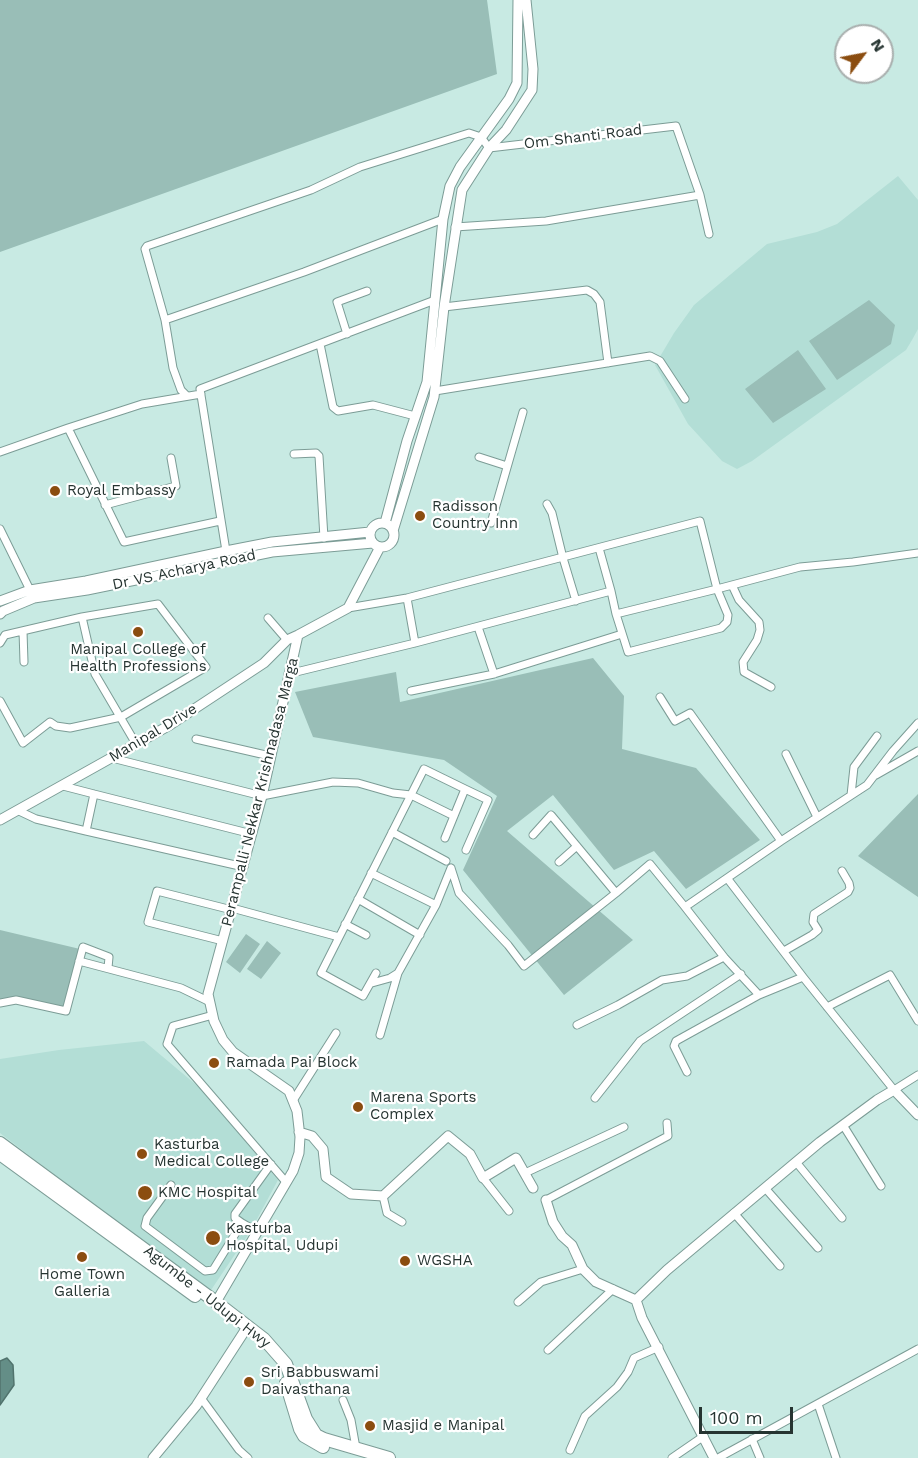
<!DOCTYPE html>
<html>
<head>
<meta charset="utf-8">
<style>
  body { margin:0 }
  #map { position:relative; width:918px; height:1458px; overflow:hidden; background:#c8eae3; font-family:"Work Sans",sans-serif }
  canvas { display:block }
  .north { position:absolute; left:834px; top:24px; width:60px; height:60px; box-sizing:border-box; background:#fff; border:2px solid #a8aead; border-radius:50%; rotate:58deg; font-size:16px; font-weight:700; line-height:24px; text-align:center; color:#263431 }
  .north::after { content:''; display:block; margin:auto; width:21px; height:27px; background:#8b4d10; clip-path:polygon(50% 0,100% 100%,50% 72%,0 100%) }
  .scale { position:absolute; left:699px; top:1407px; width:94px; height:27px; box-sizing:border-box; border:3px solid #263431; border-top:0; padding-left:8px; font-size:18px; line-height:21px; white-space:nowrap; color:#263431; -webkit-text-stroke:4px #fff; paint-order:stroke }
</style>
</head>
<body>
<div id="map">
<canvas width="918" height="1458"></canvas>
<div class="north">N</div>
<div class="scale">100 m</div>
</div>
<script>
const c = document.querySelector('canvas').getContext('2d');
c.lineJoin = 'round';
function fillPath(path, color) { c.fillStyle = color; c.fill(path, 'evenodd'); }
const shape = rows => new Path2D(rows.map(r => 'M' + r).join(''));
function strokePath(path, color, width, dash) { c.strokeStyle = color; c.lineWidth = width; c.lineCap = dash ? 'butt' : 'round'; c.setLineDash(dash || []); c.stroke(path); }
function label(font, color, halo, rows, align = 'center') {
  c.font = font + ' "Work Sans",sans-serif'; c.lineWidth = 4.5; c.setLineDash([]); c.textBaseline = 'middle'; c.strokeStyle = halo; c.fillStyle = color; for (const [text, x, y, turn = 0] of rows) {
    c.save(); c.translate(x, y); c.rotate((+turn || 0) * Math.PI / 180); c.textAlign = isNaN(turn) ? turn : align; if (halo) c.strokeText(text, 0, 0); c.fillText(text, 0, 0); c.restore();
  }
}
fillPath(shape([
  [898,176,918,200,918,329,912,340,906,350,752,461,737,469,722,461,688,424,655,365,674,333,694,305,767,244,817,232,837,224],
  [144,1041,200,1088,278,1180,250,1232,211,1290,154,1251,0,1133,0,1059,59,1050]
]), '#b3ded6');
fillPath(shape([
  [0,0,487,0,497,74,0,252],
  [869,300,895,325,891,344,837,380,809,341],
  [798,350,826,389,773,423,745,389],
  [593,658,624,696,622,749,696,768,760,840,686,889,654,851,614,870,553,795,507,831,633,940,564,995,463,870,497,796,444,760,313,737,295,692,396,672,400,702],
  [918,794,918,897,858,856],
  [0,930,80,949,66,1010,17,1000,0,1003],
  [246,934,260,944,240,973,226,962],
  [267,941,281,953,261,979,247,969]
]), '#99beb7');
const water = shape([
  [7,1358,13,1365,14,1385,0,1405,0,1361,7,1358]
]);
fillPath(water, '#648e87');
strokePath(water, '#51736d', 1.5);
const street = shape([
  [455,227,546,221,700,195],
  [444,307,587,290,594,294,600,302,608,363],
  [165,320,304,272,443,219],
  [347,334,337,302,367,291],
  [320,344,333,407,338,411,373,405,415,416],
  [435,391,650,356,660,361,685,399],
  [201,394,142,404,68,428,124,542,220,521],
  [187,396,181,390,173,368,165,320,145,249,147,246,311,190,360,167,469,133,481,137,489,148,676,126,700,195,709,234],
  [0,452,68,428],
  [294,454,316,453,319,456,324,538],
  [479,457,507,466],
  [547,504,552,513,563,558,576,601],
  [105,505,176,486,171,458],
  [491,523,523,412],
  [0,529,30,590],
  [599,548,611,591],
  [226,551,200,389,435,300],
  [732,585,739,600,759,622,760,630,757,640,743,662,744,672,771,687],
  [407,598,415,643,611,591,616,614],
  [348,608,407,598,700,521,717,589,616,614,628,652,721,628,727,622,728,615,717,589,800,567,853,562,918,553],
  [268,618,287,640],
  [23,631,24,662],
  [0,643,5,635,82,617,95,674,136,744],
  [288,674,415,643],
  [494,674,622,634],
  [411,691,494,674,478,627],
  [0,701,23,743,50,722,56,726,70,728,121,717,206,667,158,604,82,617],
  [196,739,270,756],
  [786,754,817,817],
  [112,758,262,796,333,782,358,783,393,793,411,795,454,816],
  [876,775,918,751],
  [63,786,94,794],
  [465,789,488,800,466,850],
  [851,795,854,767,877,736],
  [19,811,36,819,86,831],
  [392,832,446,861],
  [533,835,551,815,616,893,650,864,685,907],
  [781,841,867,785,893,751,918,723],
  [559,862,577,846],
  [244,867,86,831,94,794,252,834],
  [451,868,459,893,508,945,524,966,616,893],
  [371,873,436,905],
  [727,878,803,977],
  [358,899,420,935],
  [232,908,339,937],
  [345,924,366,935],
  [223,941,148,922,157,891,232,910],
  [784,951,812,935,818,930,813,922,814,914,848,892,850,888,849,883,842,871],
  [724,957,759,995,803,977,894,1090,918,1075],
  [79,961,181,988,210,1002],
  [376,973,363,996,321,973,424,769,465,789,445,838],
  [372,983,390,978,398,973,436,905,451,868],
  [0,1003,16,1000,66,1011,83,947,109,957,108,968],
  [827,1007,890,975,918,1021],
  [213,1015,173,1026,167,1044,286,1182],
  [577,1025,618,1005,662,980,687,976,724,957,685,907,781,841,690,713,675,721,660,697],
  [380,1035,398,973],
  [687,1072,674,1046,676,1041,759,995],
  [595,1098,640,1041,741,974],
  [294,1099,336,1033],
  [843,1125,881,1186],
  [796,1162,842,1218],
  [525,1173,624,1127],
  [483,1178,509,1211],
  [171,1185,147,1218,145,1226,205,1271,213,1270,242,1223,256,1231],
  [765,1188,818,1248],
  [383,1196,387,1213,402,1222],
  [546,1200,668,1136,667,1123],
  [734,1213,780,1266],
  [242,1223,235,1218,235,1214,271,1164],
  [518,1302,541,1282,583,1269],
  [548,1350,613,1289],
  [201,1398,239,1450,248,1458],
  [343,1400,351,1420,356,1448],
  [818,1404,836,1458],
  [752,1439,760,1458],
  [570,1450,585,1416,617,1387,628,1372,634,1358,659,1347],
  [672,1458,704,1436],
  [718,1458,918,1349]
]);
const secondary = shape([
  [385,523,407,441,427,382,443,219,450,186,460,167,509,99,517,83,518,0],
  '370 535a12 12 0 1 1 24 0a12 12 0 1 1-24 0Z',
  [393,531,434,397,444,307,462,190,489,148,506,130,532,90,533,69,526,0],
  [0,601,30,590,86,581,226,551,272,542,370,532],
  [0,614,3,611,34,598,87,590,272,552,373,543],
  [0,820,170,725,264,663,287,640,298,635],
  [299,1132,312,1136,323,1149,326,1177,351,1194,383,1196,448,1136,470,1154,483,1178,516,1158,533,1188],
  [546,1200,553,1222,562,1236,572,1245,583,1269,596,1282,636,1300],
  [216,1302,293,1171,299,1153,300,1137,297,1111,289,1091,233,1052,223,1040,214,1021,208,994,262,796,298,635,348,608,380,547],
  [153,1458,196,1406,244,1332],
  [714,1458,642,1318,636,1300,667,1270,820,1142,877,1100,894,1090,918,1115]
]);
const highway = shape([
  [0,1143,216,1302,264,1339,286,1364,306,1419,316,1435,324,1439,389,1458],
  [0,1154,195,1296],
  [286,1383,300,1429,304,1436,323,1447]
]);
strokePath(street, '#7c9c96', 9);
strokePath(secondary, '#7c9c96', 11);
strokePath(highway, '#7c9c96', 14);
strokePath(street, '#fff', 7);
strokePath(secondary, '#fff', 9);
strokePath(highway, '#fff', 12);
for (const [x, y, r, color] of [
  [55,491,6,"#8b4d10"],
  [420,516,6,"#8b4d10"],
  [138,632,6,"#8b4d10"],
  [214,1063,6,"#8b4d10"],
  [358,1107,6,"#8b4d10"],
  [142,1154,6,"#8b4d10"],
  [145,1193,8,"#8b4d10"],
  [213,1238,8,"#8b4d10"],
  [82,1257,6,"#8b4d10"],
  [405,1261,6,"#8b4d10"],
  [249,1382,6,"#8b4d10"],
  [370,1426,6,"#8b4d10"]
]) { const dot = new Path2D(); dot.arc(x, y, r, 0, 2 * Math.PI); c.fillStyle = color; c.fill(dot); strokePath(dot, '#fff', 2); }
label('15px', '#263431', '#fff', [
  ["Om Shanti Road",583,137,-7],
  ["Dr VS Acharya Road",184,570,-12],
  ["Manipal Drive",153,733,-31],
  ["Perampalli Nekkar Krishnadasa Marga",260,792,-76],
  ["Agumbe - Udupi Hwy",207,1297,38]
]);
label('15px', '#263431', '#fff', [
  ["Royal Embassy",67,491],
  ["Radisson",432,507],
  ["Country Inn",432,524],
  ["Manipal College of",138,650,"center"],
  ["Health Professions",138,667,"center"],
  ["Ramada Pai Block",226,1063],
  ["Marena Sports",370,1098],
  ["Complex",370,1115],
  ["Kasturba",154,1145],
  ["Medical College",154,1162],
  ["KMC Hospital",158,1193],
  ["Kasturba",226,1229],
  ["Hospital, Udupi",226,1246],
  ["WGSHA",417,1261],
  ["Home Town",82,1275,"center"],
  ["Galleria",82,1292,"center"],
  ["Sri Babbuswami",261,1373],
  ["Daivasthana",261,1390],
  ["Masjid e Manipal",382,1426]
], 'left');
</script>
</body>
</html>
